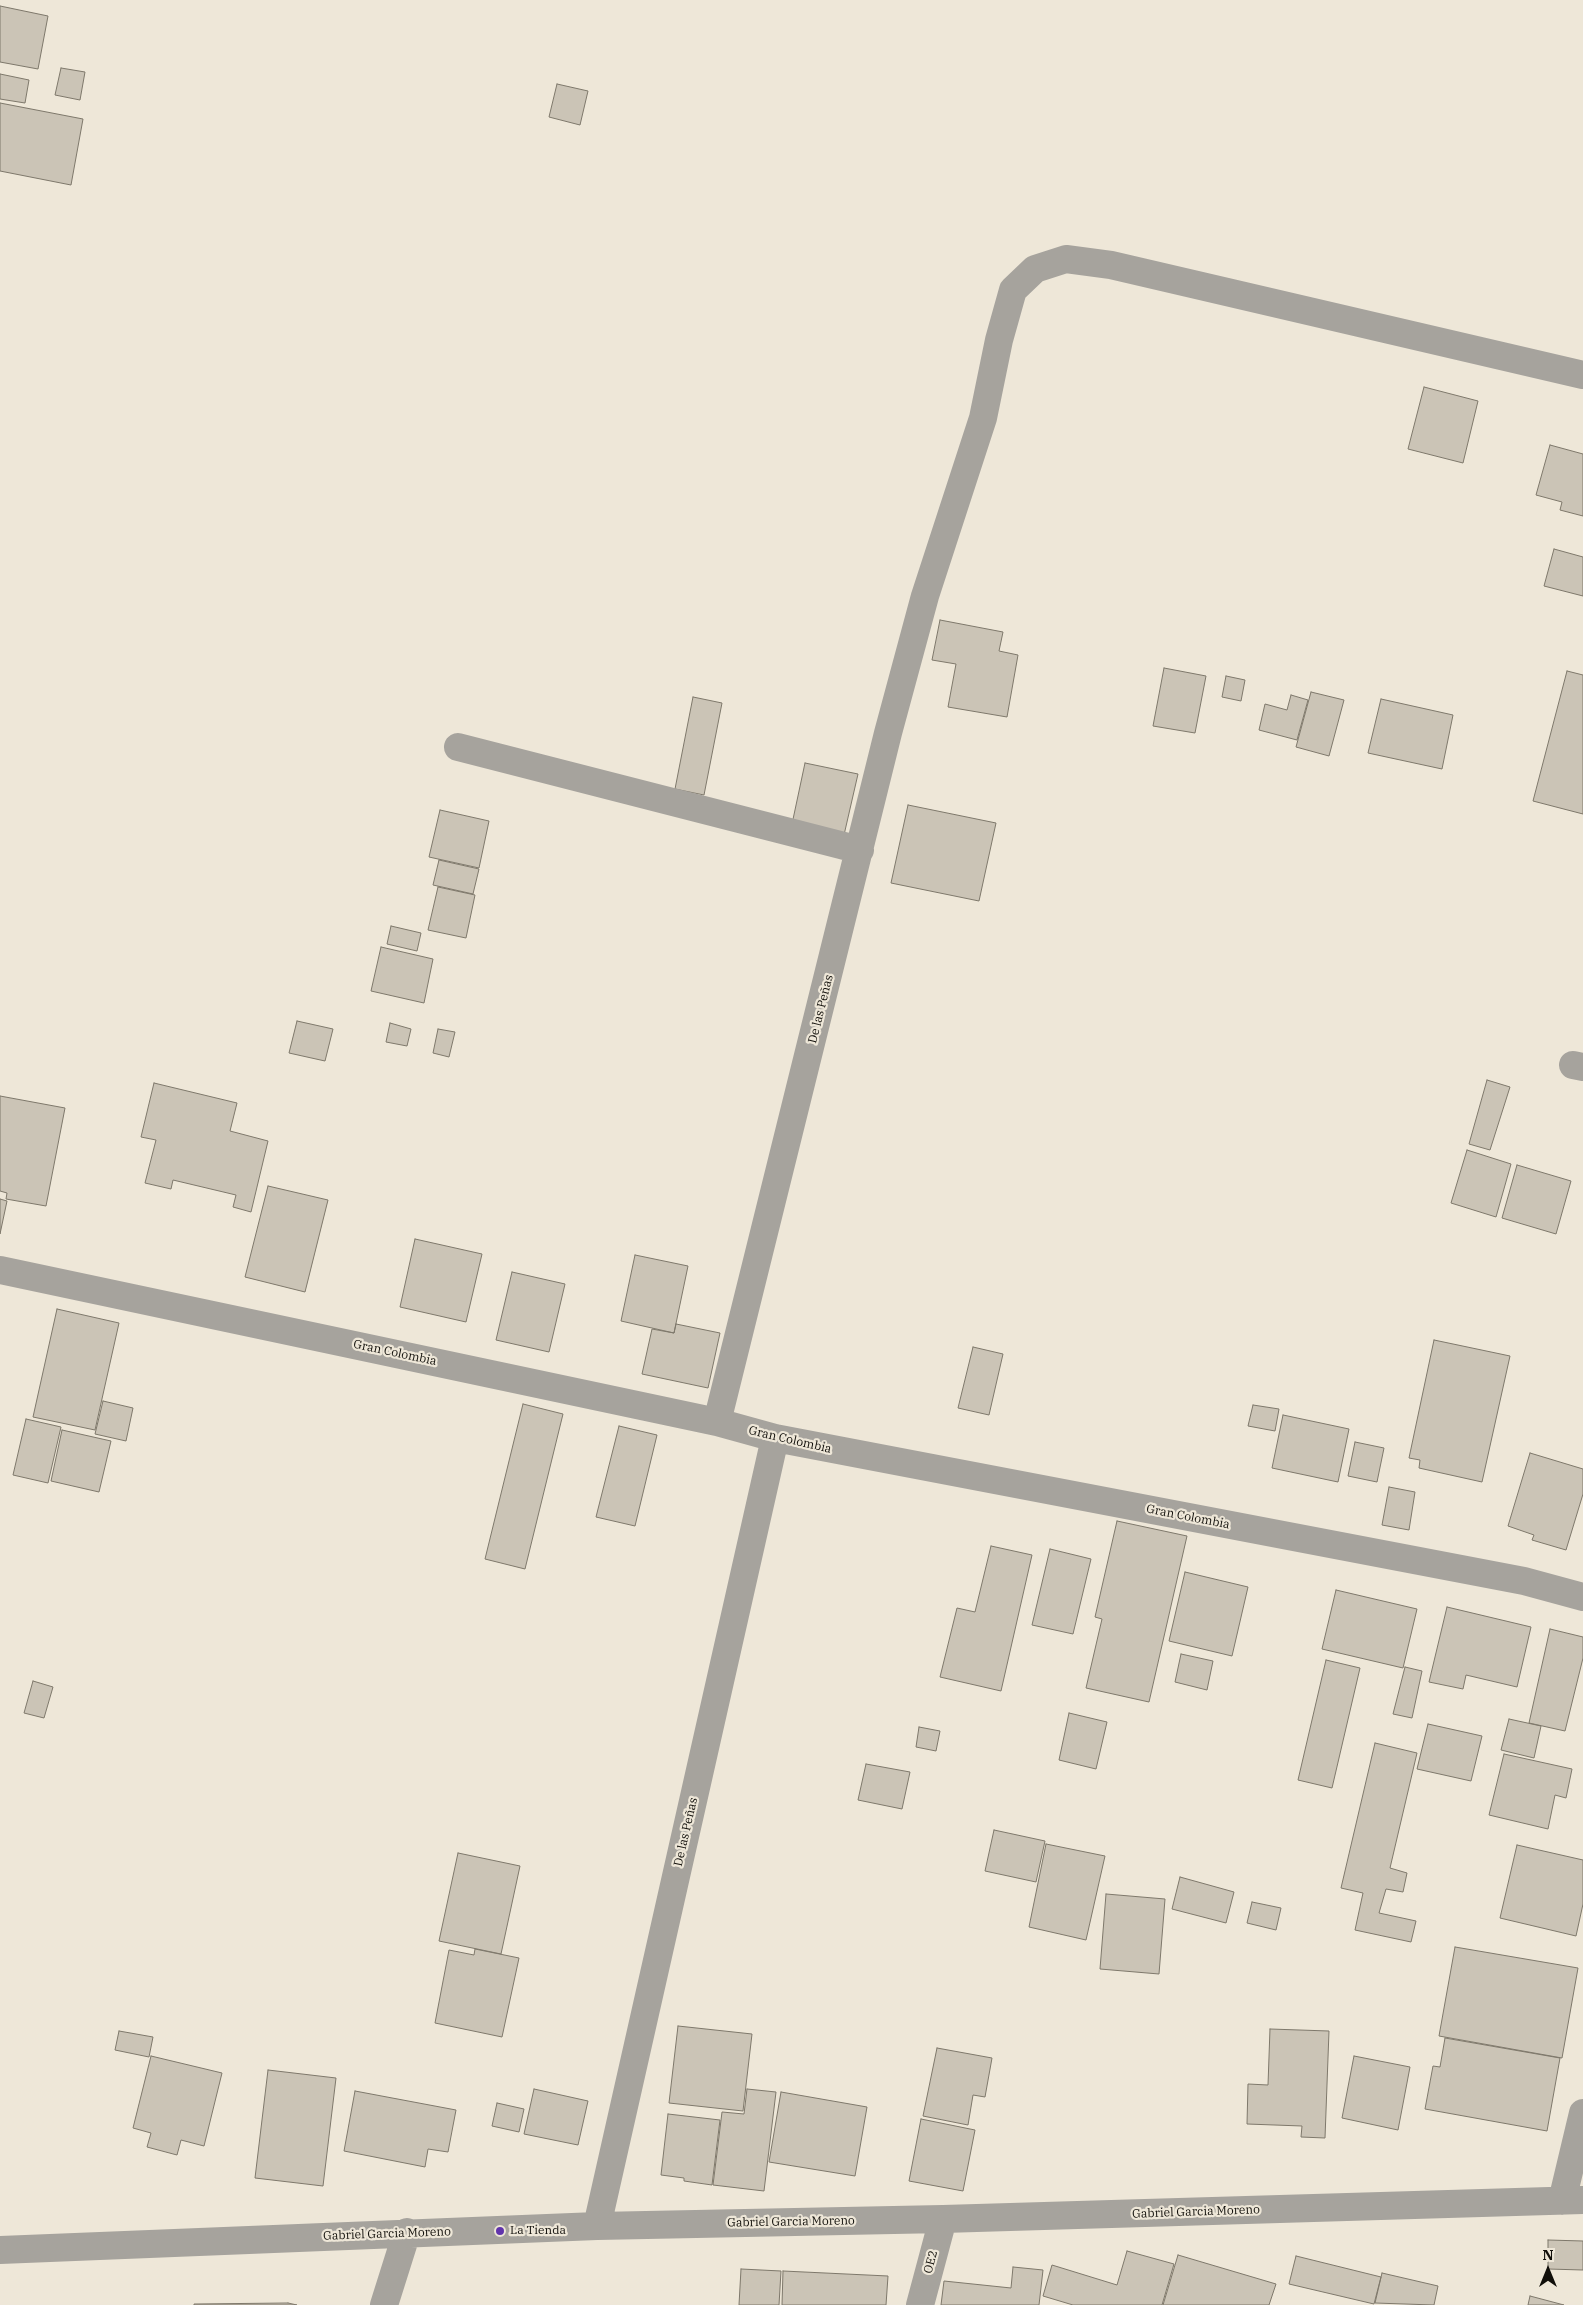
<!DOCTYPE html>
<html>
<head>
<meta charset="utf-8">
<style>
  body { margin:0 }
  #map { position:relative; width:1583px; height:2305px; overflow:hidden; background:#eee7d8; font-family:"IBM Plex Serif",serif }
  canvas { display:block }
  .north { position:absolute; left:1523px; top:2245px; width:50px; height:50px; -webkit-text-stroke:4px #eee7d8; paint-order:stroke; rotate:0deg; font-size:14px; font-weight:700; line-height:20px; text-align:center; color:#110f0a }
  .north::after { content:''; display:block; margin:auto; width:18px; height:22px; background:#110f0a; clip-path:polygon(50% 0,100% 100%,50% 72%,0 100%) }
</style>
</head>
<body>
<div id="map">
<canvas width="1583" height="2305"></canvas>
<div class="north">N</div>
</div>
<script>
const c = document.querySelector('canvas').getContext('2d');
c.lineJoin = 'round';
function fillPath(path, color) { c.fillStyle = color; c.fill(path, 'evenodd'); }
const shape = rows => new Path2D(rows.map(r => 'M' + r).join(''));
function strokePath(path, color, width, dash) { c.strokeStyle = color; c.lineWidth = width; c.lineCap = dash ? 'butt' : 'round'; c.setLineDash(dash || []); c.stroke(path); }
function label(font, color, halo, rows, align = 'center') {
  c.font = font + ' "IBM Plex Serif",serif'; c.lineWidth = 4.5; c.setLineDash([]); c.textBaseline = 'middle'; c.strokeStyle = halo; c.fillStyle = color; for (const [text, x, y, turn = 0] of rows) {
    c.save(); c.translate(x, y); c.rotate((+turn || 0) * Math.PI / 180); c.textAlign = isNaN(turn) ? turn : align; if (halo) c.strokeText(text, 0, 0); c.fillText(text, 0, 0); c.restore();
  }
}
const building = shape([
  [0,6,48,16,38,69,0,62,0,6],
  [61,68,85,72,80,100,55,95,61,68],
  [0,74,29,80,25,103,0,99,0,74],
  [557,84,588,91,580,125,549,117,557,84],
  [0,103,83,119,71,185,0,171,0,103],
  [1424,387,1478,401,1463,463,1408,449,1424,387],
  [1550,445,1583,454,1583,516,1560,510,1562,502,1536,495,1550,445],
  [1554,549,1583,557,1583,596,1544,586,1554,549],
  [940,620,1003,632,999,651,1018,655,1007,717,948,707,956,664,932,660,940,620],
  [1164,668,1206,676,1195,733,1153,726,1164,668],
  [1567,671,1583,675,1583,814,1533,801,1567,671],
  [1226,676,1245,680,1241,701,1222,697,1226,676],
  [1311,692,1344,700,1329,756,1296,747,1311,692],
  [1291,695,1308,700,1297,740,1259,730,1265,704,1287,710,1291,695],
  [693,697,722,703,704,795,675,789,693,697],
  [1381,699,1453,715,1442,769,1368,753,1381,699],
  [805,763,858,774,844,835,792,824,805,763],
  [908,805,996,823,979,901,891,883,908,805],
  [440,810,489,821,479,868,429,857,440,810],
  [439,860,479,869,473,894,433,885,439,860],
  [438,887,475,895,466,938,428,930,438,887],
  [391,926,421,933,417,951,387,944,391,926],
  [381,947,433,959,424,1003,371,991,381,947],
  [297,1021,333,1029,325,1061,289,1053,297,1021],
  [390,1023,411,1029,407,1046,386,1042,390,1023],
  [438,1029,455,1032,449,1057,433,1053,438,1029],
  [1487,1080,1510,1087,1490,1150,1469,1144,1487,1080],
  [154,1083,237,1103,230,1131,268,1141,251,1212,233,1207,236,1195,173,1180,171,1189,145,1183,156,1140,141,1137,154,1083],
  [0,1096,65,1108,46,1206,6,1199,7,1193,0,1191,0,1096],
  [1467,1150,1511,1164,1496,1217,1451,1203,1467,1150],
  [1517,1165,1571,1181,1556,1234,1502,1218,1517,1165],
  [268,1186,328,1200,305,1292,245,1277,268,1186],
  [0,1199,7,1201,0,1234,0,1199],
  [415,1239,482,1254,466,1322,400,1307,415,1239],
  [635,1255,688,1266,674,1333,621,1321,635,1255],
  [512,1272,565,1284,549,1352,496,1340,512,1272],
  [57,1309,119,1323,95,1430,33,1417,57,1309],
  [676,1324,720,1333,708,1388,642,1374,652,1329,674,1333,676,1324],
  [1434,1340,1510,1356,1482,1482,1419,1468,1420,1460,1409,1458,1434,1340],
  [973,1347,1003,1354,989,1415,958,1408,973,1347],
  [103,1401,133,1408,126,1441,95,1434,103,1401],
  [523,1404,563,1414,525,1569,485,1559,523,1404],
  [1253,1405,1279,1409,1275,1431,1248,1426,1253,1405],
  [1283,1415,1349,1429,1338,1482,1272,1468,1283,1415],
  [26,1419,61,1427,48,1483,13,1475,26,1419],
  [619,1426,657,1435,635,1526,596,1517,619,1426],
  [62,1430,111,1441,99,1492,51,1481,62,1430],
  [1355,1442,1384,1448,1377,1482,1348,1476,1355,1442],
  [1530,1453,1583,1469,1583,1494,1566,1550,1532,1540,1534,1535,1508,1526,1530,1453],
  [1389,1487,1415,1492,1409,1530,1382,1525,1389,1487],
  [1117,1521,1187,1536,1149,1702,1086,1688,1102,1619,1095,1617,1117,1521],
  [991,1546,1032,1555,1001,1691,940,1677,957,1608,975,1612,991,1546],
  [1050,1549,1091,1559,1073,1634,1032,1625,1050,1549],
  [1185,1572,1248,1587,1232,1656,1169,1641,1185,1572],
  [1336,1590,1417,1609,1403,1668,1322,1649,1336,1590],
  [1447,1607,1531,1627,1517,1687,1466,1675,1463,1689,1429,1682,1447,1607],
  [1550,1629,1583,1637,1583,1658,1565,1731,1529,1723,1550,1629],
  [1181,1654,1213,1661,1207,1690,1175,1682,1181,1654],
  [1326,1660,1360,1668,1332,1788,1298,1780,1326,1660],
  [1405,1667,1422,1671,1412,1718,1393,1714,1405,1667],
  [33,1681,53,1687,44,1718,24,1713,33,1681],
  [1069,1713,1107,1722,1096,1769,1059,1760,1069,1713],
  [1509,1719,1541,1726,1534,1758,1501,1750,1509,1719],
  [1428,1724,1482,1736,1471,1781,1417,1769,1428,1724],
  [919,1727,940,1731,936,1751,916,1747,919,1727],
  [1375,1743,1417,1753,1390,1868,1407,1873,1403,1892,1386,1889,1379,1913,1416,1921,1411,1942,1355,1930,1363,1893,1341,1888,1375,1743],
  [1504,1754,1572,1769,1566,1798,1555,1795,1548,1829,1489,1815,1504,1754],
  [866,1764,910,1772,902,1809,858,1800,866,1764],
  [994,1830,1045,1841,1036,1882,985,1871,994,1830],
  [1046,1844,1105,1856,1086,1940,1029,1927,1046,1844],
  [1517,1845,1583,1860,1583,1904,1576,1936,1500,1918,1517,1845],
  [458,1853,520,1866,501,1954,439,1941,458,1853],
  [1180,1877,1234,1892,1226,1923,1172,1909,1180,1877],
  [1106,1894,1165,1899,1159,1974,1100,1969,1106,1894],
  [1252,1902,1281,1908,1276,1930,1247,1923,1252,1902],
  [1455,1947,1578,1968,1562,2058,1439,2036,1455,1947],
  [475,1949,519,1958,502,2037,435,2023,449,1950,474,1955,475,1949],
  [678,2026,752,2034,743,2111,669,2103,678,2026],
  [1270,2029,1329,2031,1325,2138,1301,2137,1302,2126,1247,2124,1248,2084,1268,2085,1270,2029],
  [119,2031,153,2037,149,2057,115,2050,119,2031],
  [1445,2038,1560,2058,1547,2131,1425,2109,1433,2066,1440,2067,1445,2038],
  [937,2048,992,2058,985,2097,973,2095,968,2125,923,2116,937,2048],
  [151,2056,222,2073,204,2146,181,2140,177,2155,147,2147,151,2133,133,2128,151,2056],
  [1354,2056,1410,2067,1398,2130,1342,2118,1354,2056],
  [268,2070,336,2078,323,2186,255,2178,268,2070],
  [534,2089,588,2101,578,2145,524,2134,534,2089],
  [747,2089,776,2092,764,2191,713,2185,722,2112,744,2114,747,2089],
  [355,2091,456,2110,448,2152,428,2149,425,2167,344,2151,355,2091],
  [781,2092,867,2107,855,2176,769,2162,781,2092],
  [497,2103,524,2109,519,2132,492,2126,497,2103],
  [668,2114,720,2120,712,2185,684,2181,684,2178,661,2175,668,2114],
  [921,2119,975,2130,963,2191,909,2181,921,2119],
  [1548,2240,1583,2241,1583,2270,1548,2269,1548,2240],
  [1127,2251,1174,2264,1162,2305,1073,2305,1043,2296,1052,2265,1117,2285,1127,2251],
  [1178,2255,1276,2284,1269,2305,1163,2305,1178,2255],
  [1296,2256,1381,2277,1374,2304,1289,2284,1296,2256],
  [1013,2267,1043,2270,1039,2305,941,2305,944,2281,1011,2288,1013,2267],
  [741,2269,781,2271,779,2305,739,2305,741,2269],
  [783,2271,888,2276,886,2305,782,2305,783,2271],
  [1382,2273,1438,2286,1434,2305,1375,2303,1382,2273],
  [1530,2296,1564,2305,1528,2305,1530,2296],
  [288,2303,297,2305,194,2305,194,2304,288,2303]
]);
fillPath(building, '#cbc4b6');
strokePath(building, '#7e786b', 1);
strokePath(shape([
  [458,747,860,850],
  [1573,1065,1583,1067],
  [0,1270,717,1422,775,1438,1524,1581,1583,1597],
  [717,1422,888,733,925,596,983,418,999,340,1013,290,1035,269,1066,259,1111,265,1583,375],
  [1562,2201,1583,2113],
  [597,2226,775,1438],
  [0,2250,597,2226,943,2219,1583,2200],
  [384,2305,407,2232],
  [920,2305,943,2219]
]), '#a6a39d', 28);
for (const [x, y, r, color] of [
  [500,2231,5,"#6134ac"]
]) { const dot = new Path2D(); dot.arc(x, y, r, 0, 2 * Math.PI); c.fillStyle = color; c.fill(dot); strokePath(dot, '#eee7d8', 2); }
label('12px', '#110f0a', '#eee7d8', [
  ["De las Peñas",821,1009,-76],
  ["Gran Colombia",395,1353,12],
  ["Gran Colombia",790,1440,13],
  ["Gran Colombia",1188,1517,11],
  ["De las Peñas",686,1832,-77],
  ["Gabriel Garcia Moreno",1196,2212,-2],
  ["Gabriel Garcia Moreno",791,2222,-1],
  ["Gabriel Garcia Moreno",387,2234,-2],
  ["OE2",931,2262,-75]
]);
label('12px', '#110f0a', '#eee7d8', [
  ["La Tienda",510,2231]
], 'left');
</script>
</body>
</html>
